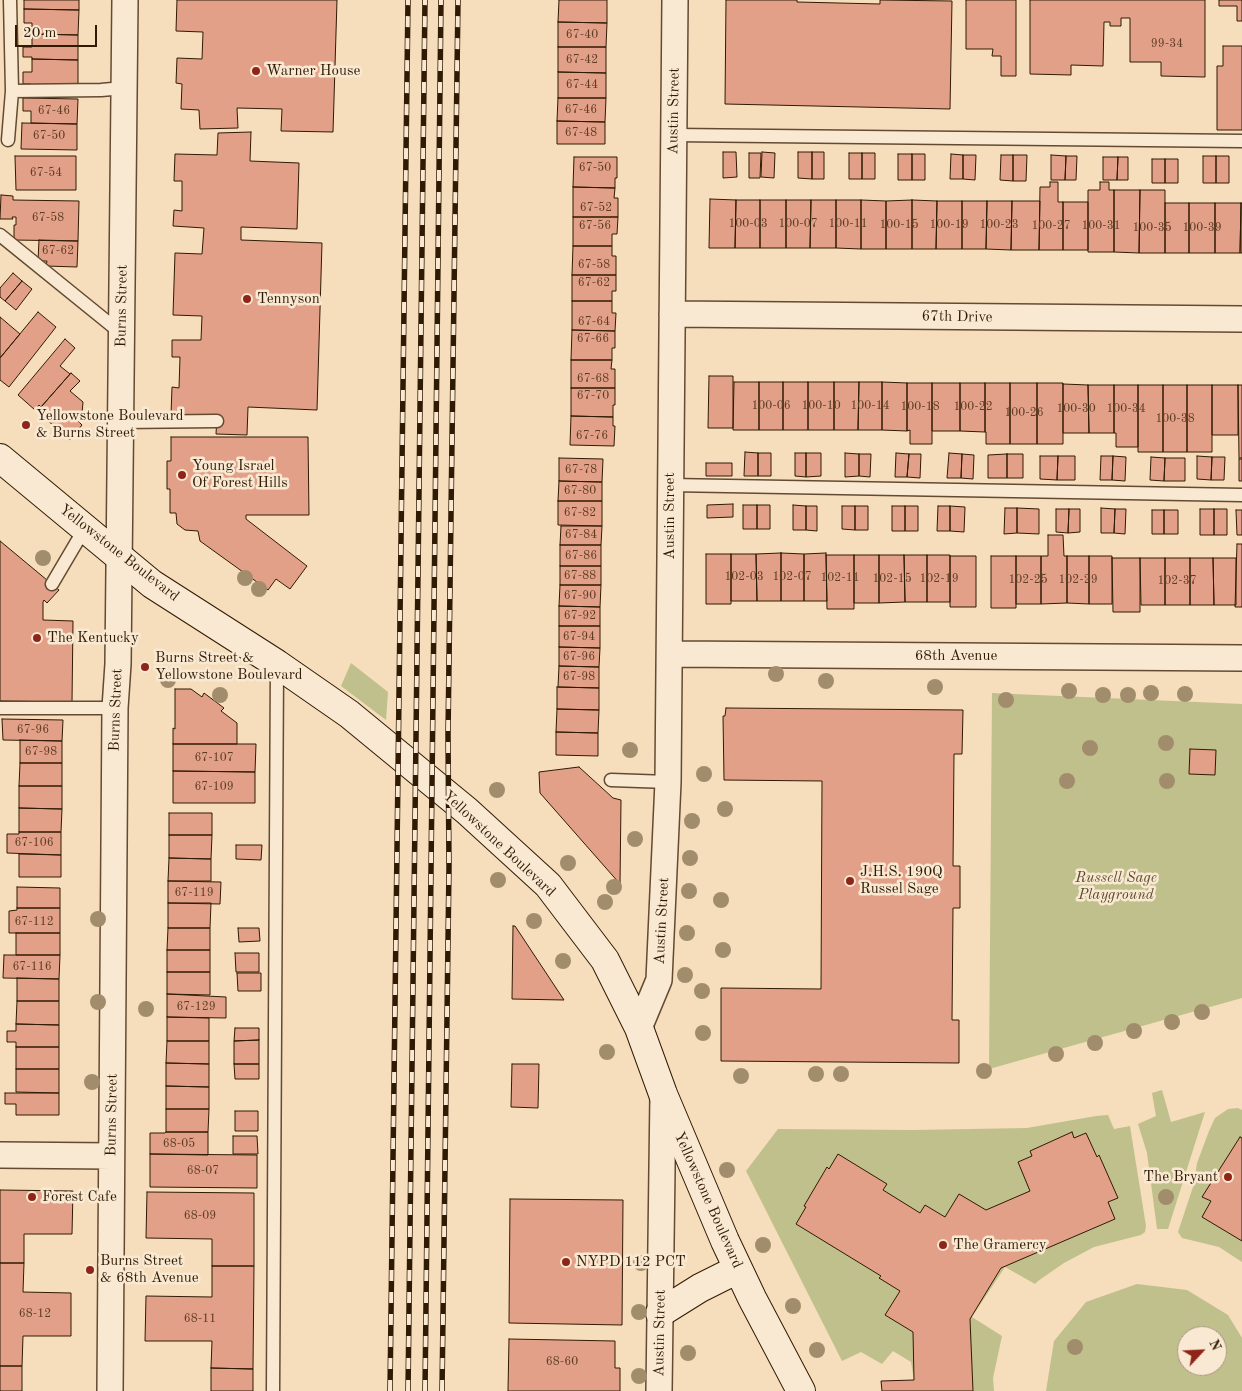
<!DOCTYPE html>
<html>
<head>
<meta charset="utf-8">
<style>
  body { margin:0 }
  #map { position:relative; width:1242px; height:1391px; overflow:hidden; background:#f6ddbb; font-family:"Old Standard TT",serif }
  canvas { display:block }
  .north { position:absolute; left:1177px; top:1326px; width:50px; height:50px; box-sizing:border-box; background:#f9e9d3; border:1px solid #a99680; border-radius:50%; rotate:65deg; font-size:14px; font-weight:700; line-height:20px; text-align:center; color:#301a03 }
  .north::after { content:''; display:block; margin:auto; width:18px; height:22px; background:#8f2418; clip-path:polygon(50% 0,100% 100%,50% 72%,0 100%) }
  .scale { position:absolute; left:15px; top:25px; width:82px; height:22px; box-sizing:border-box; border:2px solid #301a03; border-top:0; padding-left:6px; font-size:15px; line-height:18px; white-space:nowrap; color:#301a03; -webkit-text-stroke:4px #f9e9d3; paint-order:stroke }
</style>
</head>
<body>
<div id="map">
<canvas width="1242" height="1391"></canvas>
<div class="north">N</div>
<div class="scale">20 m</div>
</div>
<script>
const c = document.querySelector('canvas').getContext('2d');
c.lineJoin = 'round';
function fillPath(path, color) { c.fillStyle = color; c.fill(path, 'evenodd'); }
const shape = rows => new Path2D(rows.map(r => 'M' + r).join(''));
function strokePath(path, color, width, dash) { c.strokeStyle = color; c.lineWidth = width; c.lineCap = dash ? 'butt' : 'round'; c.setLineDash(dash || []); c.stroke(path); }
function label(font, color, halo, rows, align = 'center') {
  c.font = font + ' "Old Standard TT",serif'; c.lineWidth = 5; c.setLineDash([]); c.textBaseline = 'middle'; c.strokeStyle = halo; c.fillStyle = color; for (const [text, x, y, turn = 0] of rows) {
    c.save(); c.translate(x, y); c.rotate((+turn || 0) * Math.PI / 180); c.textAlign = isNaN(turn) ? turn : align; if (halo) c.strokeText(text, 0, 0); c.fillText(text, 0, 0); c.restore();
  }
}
fillPath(shape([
  [351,663,388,692,386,720,341,686],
  [992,693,1242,704,1242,998,989,1069],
  [1162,1090,1171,1122,1205,1112,1168,1229,1157,1229,1147,1153,1138,1124,1156,1116,1152,1093],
  [1238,1108,1242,1110,1242,1262,1219,1247,1182,1238,1178,1232,1194,1184,1197,1163,1209,1131,1215,1118,1228,1109],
  [1108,1115,1114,1129,1130,1126,1146,1226,1145,1232,1141,1235,1094,1247,1064,1263,1038,1281,1035,1284,1005,1267,972,1317,1002,1336,993,1378,994,1391,882,1391,881,1381,914,1380,911,1362,893,1351,882,1364,861,1352,842,1361,746,1171,778,1129,914,1130,1027,1128,1096,1116],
  [1137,1284,1187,1290,1228,1315,1242,1338,1242,1391,1046,1391,1054,1341,1086,1302],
  [1187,1336,1217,1336,1217,1366,1187,1366]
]), '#c0c08d');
const building = shape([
  [24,0,79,0,79,10,24,9,24,0],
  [177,0,337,0,333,132,281,131,282,109,237,108,238,128,200,129,199,110,181,109,182,84,176,83,177,58,202,59,203,32,176,31,177,0],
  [559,0,607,0,607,23,558,22,559,0],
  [726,0,797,0,797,2,880,4,880,0,952,1,950,109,725,104,726,0],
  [966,0,1016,0,1016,76,1001,76,1001,56,992,56,993,49,966,49,966,0],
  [1030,0,1205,0,1205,77,1161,76,1161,62,1130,62,1130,18,1121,18,1121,26,1110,26,1110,22,1104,22,1103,66,1071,65,1071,75,1030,74,1030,0],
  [1219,0,1242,0,1242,21,1237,21,1237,6,1219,6,1219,0],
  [24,9,79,10,78,35,32,34,32,23,24,23,24,9],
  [558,22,607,23,606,47,558,47,558,22],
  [32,34,78,35,78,60,32,59,32,57,23,57,23,47,32,47,32,34],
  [1223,46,1242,46,1242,130,1217,130,1217,66,1223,66,1223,46],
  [558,47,606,47,606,73,558,72,558,47],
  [32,59,78,60,78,87,31,87,31,84,23,84,23,72,32,72,32,59],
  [558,72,606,73,606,98,558,98,558,72],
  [23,98,78,99,77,124,31,123,31,111,23,111,23,98],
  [558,98,606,98,605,122,557,121,558,98],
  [557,121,605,122,605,144,557,144,557,121],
  [22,123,77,124,77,150,21,149,22,123],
  [251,132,250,161,299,163,297,229,241,227,241,240,322,243,317,410,248,407,247,435,216,434,217,416,171,415,172,387,179,388,180,357,172,357,172,340,201,340,202,316,173,315,175,253,202,254,204,228,173,226,174,210,182,211,182,181,174,181,175,154,217,155,218,133,251,132],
  [723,152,736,152,737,177,723,178,723,152],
  [762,152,775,153,774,178,761,177,762,152],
  [798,152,812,152,812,179,798,178,798,152],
  [812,152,824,152,824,179,812,179,812,152],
  [749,153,761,153,760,178,749,178,749,153],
  [849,153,862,153,862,179,849,179,849,153],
  [862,153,875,153,875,179,862,179,862,153],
  [898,154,912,154,912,180,898,180,898,154],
  [912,154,925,154,925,180,912,180,912,154],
  [951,154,963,155,963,179,950,179,951,154],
  [963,155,976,155,975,180,963,179,963,155],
  [1001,155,1013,155,1013,181,1000,180,1001,155],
  [1013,155,1027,155,1026,181,1013,181,1013,155],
  [1051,155,1066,156,1065,180,1051,180,1051,155],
  [15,156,76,156,76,190,16,190,15,156],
  [1066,156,1077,156,1076,180,1065,180,1066,156],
  [1203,156,1216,156,1216,183,1203,183,1203,156],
  [1216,156,1229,156,1229,183,1216,183,1216,156],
  [574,157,617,157,617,178,615,178,615,188,573,187,574,157],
  [1103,157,1118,157,1117,180,1103,180,1103,157],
  [1118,157,1128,157,1128,180,1117,180,1118,157],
  [1152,159,1165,159,1165,183,1152,183,1152,159],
  [1165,159,1178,159,1178,183,1165,183,1165,159],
  [1050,182,1058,182,1058,202,1063,202,1063,250,1039,250,1040,187,1050,187,1050,182],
  [1100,182,1109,182,1109,190,1114,190,1114,252,1088,252,1088,190,1100,190,1100,182],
  [573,187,615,188,614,198,618,198,618,217,573,217,573,187],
  [1114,190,1140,190,1139,253,1114,252,1114,190],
  [1140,190,1165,190,1165,253,1139,253,1140,190],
  [1,195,13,196,13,200,79,201,78,241,14,240,14,225,16,225,16,217,12,217,13,219,0,219,1,195],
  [710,199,736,200,735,248,709,248,710,199],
  [736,200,760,200,760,248,735,248,736,200],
  [760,200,786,200,786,248,760,248,760,200],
  [786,200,811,200,810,248,786,248,786,200],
  [811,200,836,200,836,248,810,248,811,200],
  [836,200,861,200,861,249,836,248,836,200],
  [861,200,886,201,886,249,861,249,861,200],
  [912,200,912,249,886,249,886,201,912,200],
  [912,200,937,201,936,249,912,249,912,200],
  [937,201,962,201,962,249,936,249,937,201],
  [962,201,987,201,986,249,962,249,962,201],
  [987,201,1012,201,1011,250,986,249,987,201],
  [1012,201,1040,201,1039,250,1011,250,1012,201],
  [1063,202,1088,202,1088,250,1063,250,1063,202],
  [1165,203,1189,203,1189,253,1165,253,1165,203],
  [1189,203,1215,203,1215,253,1189,253,1189,203],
  [1215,203,1241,203,1240,253,1215,253,1215,203],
  [1241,203,1242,203,1242,253,1240,253,1241,203],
  [573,217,618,217,617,234,612,234,612,246,573,246,573,217],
  [39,240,78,241,77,267,46,266,47,261,38,261,39,240],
  [573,246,612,246,612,256,616,256,616,275,572,275,573,246],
  [13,273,22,281,5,301,0,297,0,288,13,273],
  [572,275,616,275,616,291,612,291,612,301,572,301,572,275],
  [22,281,32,289,16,310,5,301,22,281],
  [572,301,612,301,612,313,616,313,615,331,572,330,572,301],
  [38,312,56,327,9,387,0,380,0,358,38,312],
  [0,317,20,334,0,358,0,317],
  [572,330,615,331,615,348,612,348,612,360,571,360,572,330],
  [65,339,75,348,60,366,70,374,41,407,39,405,35,410,18,395,65,339],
  [571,360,612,360,611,369,615,369,615,388,571,388,571,360],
  [71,373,80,381,70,391,83,402,82,414,77,420,82,425,70,440,39,413,43,409,41,407,71,373],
  [709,376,733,376,733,428,708,428,709,376],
  [734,382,759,382,759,430,733,430,734,382],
  [759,382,783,382,783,430,759,430,759,382],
  [783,382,808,382,808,430,783,430,783,382],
  [808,382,834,382,834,430,808,430,808,382],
  [834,382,859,382,858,430,834,430,834,382],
  [859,382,882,382,882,430,858,430,859,382],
  [882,382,907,383,907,431,882,430,882,382],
  [907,383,932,383,932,444,910,444,910,430,907,431,907,383],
  [932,383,960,383,960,431,932,431,932,383],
  [960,383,985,383,985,432,960,431,960,383],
  [985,383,1010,383,1010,444,986,444,986,432,985,432,985,383],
  [1010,383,1037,383,1037,444,1010,444,1010,383],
  [1037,383,1063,383,1063,444,1037,444,1037,383],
  [1063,384,1088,385,1089,433,1063,433,1063,384],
  [1088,385,1114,385,1114,433,1089,433,1088,385],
  [1114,385,1138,385,1138,447,1116,447,1116,433,1114,433,1114,385],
  [1138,385,1163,385,1163,452,1138,452,1138,385],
  [1163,385,1187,385,1187,452,1163,452,1163,385],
  [1187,385,1212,385,1212,452,1187,452,1187,385],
  [1212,385,1238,385,1238,435,1212,435,1212,385],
  [1238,385,1242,385,1242,458,1239,458,1238,385],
  [571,388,615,388,615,405,613,405,613,417,571,416,571,388],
  [571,416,613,417,613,426,615,426,614,446,570,445,571,416],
  [171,437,308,437,309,515,246,515,246,519,307,566,290,589,276,579,268,590,200,541,198,531,185,530,177,524,176,513,170,513,170,489,167,489,167,461,171,461,171,437],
  [745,452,758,453,758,476,744,476,745,452],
  [758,453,771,453,771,476,758,476,758,453],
  [795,453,806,453,806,477,795,476,795,453],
  [806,453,821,453,821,476,806,477,806,453],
  [845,453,859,454,859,476,845,477,845,453],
  [896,453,909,454,907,477,895,477,896,453],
  [949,453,962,454,961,478,947,478,949,453],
  [859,454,871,454,870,477,859,476,859,454],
  [909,454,921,454,920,478,907,477,909,454],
  [962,454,974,455,973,479,961,478,962,454],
  [1007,454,1023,454,1023,478,1007,478,1007,454],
  [1007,454,1007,478,988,478,988,455,1007,454],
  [1040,456,1058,456,1057,480,1040,479,1040,456],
  [1058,456,1075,456,1075,480,1057,480,1058,456],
  [1101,456,1113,456,1112,480,1100,480,1101,456],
  [1113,456,1126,457,1125,481,1112,480,1113,456],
  [1197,456,1212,457,1211,480,1197,479,1197,456],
  [1151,457,1165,458,1164,481,1150,480,1151,457],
  [1212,457,1225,457,1224,480,1211,480,1212,457],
  [559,458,603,459,602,482,559,481,559,458],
  [1165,458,1185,458,1185,481,1164,481,1165,458],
  [1239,459,1242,459,1242,481,1239,481,1239,459],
  [706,463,732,463,732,476,706,476,706,463],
  [559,481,602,482,602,501,558,501,559,481],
  [558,501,602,501,602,526,558,525,558,501],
  [733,504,733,517,707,518,707,505,733,504],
  [743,505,757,505,757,529,743,529,743,505],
  [757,505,770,505,770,529,757,529,757,505],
  [793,505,806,506,806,530,793,530,793,505],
  [806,506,817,506,817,531,806,530,806,506],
  [842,506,855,506,855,530,842,529,842,506],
  [855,506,868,506,868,530,855,530,855,506],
  [892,506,905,506,905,531,892,531,892,506],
  [905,506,918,506,918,531,905,531,905,506],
  [938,506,950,506,950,531,937,531,938,506],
  [950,506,965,507,964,532,950,531,950,506],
  [1005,508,1017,508,1017,533,1004,534,1005,508],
  [1017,508,1039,509,1039,534,1017,533,1017,508],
  [1101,508,1115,509,1114,533,1101,533,1101,508],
  [1056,509,1069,509,1068,533,1056,532,1056,509],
  [1069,509,1080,509,1080,532,1068,533,1069,509],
  [1115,509,1126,509,1125,534,1114,533,1115,509],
  [1200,509,1214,509,1214,535,1200,535,1200,509],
  [1214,509,1227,509,1227,535,1214,535,1214,509],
  [1152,510,1164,510,1164,534,1152,534,1152,510],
  [1164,510,1178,510,1178,534,1164,534,1164,510],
  [1236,510,1242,510,1242,535,1237,535,1236,510],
  [561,526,602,526,601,545,560,545,561,526],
  [1048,535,1063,535,1064,556,1067,556,1067,603,1041,604,1041,556,1048,556,1048,535],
  [0,541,59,590,47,603,44,600,43,602,43,620,73,621,72,702,0,701,0,541],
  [1237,544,1242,544,1242,607,1235,607,1237,544],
  [560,545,601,545,601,566,560,566,560,545],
  [781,553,781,601,757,601,756,554,781,553],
  [781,553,804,554,804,601,781,601,781,553],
  [826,553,827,601,804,601,804,554,826,553],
  [706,554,731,554,731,604,706,604,706,554],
  [731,554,756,554,757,601,731,601,731,554],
  [826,555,854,555,854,609,827,609,826,555],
  [854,555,879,555,879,603,854,603,854,555],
  [879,555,904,555,905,602,879,603,879,555],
  [904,555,927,555,927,602,905,602,904,555],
  [927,555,950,555,950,602,927,602,927,555],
  [950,556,976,556,976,607,950,607,950,556],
  [991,556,1016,556,1016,608,991,608,991,556],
  [1016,556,1041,556,1041,604,1016,604,1016,556],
  [1067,556,1089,556,1089,604,1067,603,1067,556],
  [1089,556,1112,556,1112,604,1089,604,1089,556],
  [1112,558,1140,558,1140,612,1113,612,1112,558],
  [1140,558,1165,558,1165,605,1141,605,1140,558],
  [1165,558,1190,558,1190,605,1165,605,1165,558],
  [1190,558,1213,558,1214,605,1190,605,1190,558],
  [1213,558,1236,558,1236,605,1214,605,1213,558],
  [560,566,601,566,601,585,560,585,560,566],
  [560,585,601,585,600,607,559,606,560,585],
  [559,606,600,607,600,626,559,626,559,606],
  [559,626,600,626,600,648,559,647,559,626],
  [559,647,600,648,599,667,559,666,559,647],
  [559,666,599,667,599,688,558,687,559,666],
  [557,687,599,688,599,710,557,709,557,687],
  [175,689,191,689,202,697,204,693,224,708,221,711,237,723,237,744,173,744,173,728,175,729,175,689],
  [726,708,963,710,962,754,954,754,953,866,960,866,960,908,953,908,952,1020,959,1020,959,1063,721,1061,721,988,821,989,822,781,724,780,723,716,725,716,726,708],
  [557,709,599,710,598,733,556,732,557,709],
  [2,719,63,720,62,741,3,740,2,719],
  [556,732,598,733,598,756,556,755,556,732],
  [20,740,62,741,62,763,20,763,20,740],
  [173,744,256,744,255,772,173,771,173,744],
  [1190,749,1216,750,1215,775,1189,774,1190,749],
  [20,763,62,763,62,786,19,786,20,763],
  [579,767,613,798,621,800,620,884,540,793,539,772,579,767],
  [173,771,255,772,255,803,173,803,173,771],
  [19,786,62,786,62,809,19,808,19,786],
  [19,808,62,809,61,832,19,832,19,808],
  [169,813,212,813,212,835,169,835,169,813],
  [19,832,61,832,61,855,7,853,7,834,19,834,19,832],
  [169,835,212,835,211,859,169,858,169,835],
  [236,845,262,845,261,860,236,859,236,845],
  [19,854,61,855,61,877,19,877,19,854],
  [169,858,211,859,211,881,168,881,169,858],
  [168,881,221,882,220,904,168,903,168,881],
  [17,887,60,888,60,908,17,908,17,887],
  [168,903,211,903,210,928,168,928,168,903],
  [17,908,60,908,60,933,9,933,9,911,17,910,17,908],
  [513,926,515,926,564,1000,512,999,513,926],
  [168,928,210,928,210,950,167,950,168,928],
  [238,928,259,928,260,941,239,942,238,928],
  [16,933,60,933,60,955,16,955,16,933],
  [167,950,210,950,210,972,167,972,167,950],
  [235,953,259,953,259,972,236,972,235,953],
  [4,955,60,955,59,979,3,978,4,955],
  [167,972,210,972,210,995,167,994,167,972],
  [237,973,261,973,261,991,238,991,237,973],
  [17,978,59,979,59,1001,17,1001,17,978],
  [167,994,226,997,226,1018,167,1017,167,994],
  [17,1001,59,1001,59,1025,16,1024,17,1001],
  [167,1017,209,1018,209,1041,167,1041,167,1017],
  [16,1024,59,1025,59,1047,16,1047,16,1042,7,1042,7,1031,16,1031,16,1024],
  [235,1028,259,1028,259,1040,234,1041,235,1028],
  [259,1040,259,1064,234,1064,234,1041,259,1040],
  [167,1041,209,1041,209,1064,166,1063,167,1041],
  [16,1047,59,1047,59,1069,16,1069,16,1047],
  [166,1063,209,1064,209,1087,166,1086,166,1063],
  [234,1064,259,1064,259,1079,235,1079,234,1064],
  [512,1064,539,1064,538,1108,511,1107,512,1064],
  [16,1069,59,1069,59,1093,16,1092,16,1069],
  [166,1086,209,1087,209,1109,166,1109,166,1086],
  [5,1093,59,1093,59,1115,16,1115,16,1104,5,1104,5,1093],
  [166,1109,209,1109,208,1132,166,1132,166,1109],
  [235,1111,258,1111,258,1131,235,1131,235,1111],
  [166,1132,208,1132,208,1155,150,1154,150,1133,165,1133,166,1132],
  [1072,1132,1074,1138,1086,1133,1097,1157,1099,1155,1118,1198,1108,1202,1115,1219,1001,1268,970,1319,973,1391,882,1391,881,1381,914,1380,913,1332,885,1315,900,1291,879,1278,881,1276,796,1224,806,1207,804,1206,827,1167,829,1169,838,1154,887,1184,883,1190,920,1213,925,1205,945,1217,959,1194,986,1210,1030,1191,1018,1162,1032,1156,1030,1151,1072,1132],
  [233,1136,257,1136,258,1154,233,1154,233,1136],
  [1240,1137,1242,1138,1242,1241,1202,1217,1211,1201,1202,1197,1240,1137],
  [150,1154,257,1155,257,1188,150,1187,150,1154],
  [0,1190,73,1191,72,1234,24,1234,24,1263,0,1263,0,1190],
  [147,1192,254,1193,254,1266,212,1266,212,1239,146,1238,147,1192],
  [510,1199,623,1200,622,1325,509,1323,510,1199],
  [0,1263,24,1263,23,1292,71,1293,71,1336,23,1336,22,1366,0,1366,0,1263],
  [212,1266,254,1266,253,1369,211,1368,212,1341,145,1341,146,1296,212,1297,212,1266],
  [509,1339,615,1341,615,1368,620,1368,620,1391,508,1391,509,1339],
  [0,1366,22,1366,22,1391,0,1391,0,1366],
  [211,1368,253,1369,253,1391,211,1391,211,1368]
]);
fillPath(building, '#e3a088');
strokePath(building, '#301a03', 1);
const lane = shape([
  [12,91,101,90,124,88],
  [674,135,1242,141],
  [8,140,12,91,10,0],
  [0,235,121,333],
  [120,422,217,421],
  [670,485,1242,495],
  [52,584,85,528],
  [0,708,115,708],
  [611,780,668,782],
  [273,1391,277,664]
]);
const street = shape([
  [672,314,1242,319],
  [670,654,1242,658],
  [639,1028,659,980,668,782,675,0],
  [0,1155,111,1156],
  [110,1391,115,708,118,664,125,0],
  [659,1391,663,1094]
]);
const secondary = shape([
  [0,458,152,584,277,664,349,714,467,811,548,885,605,960,639,1028,663,1094,725,1241,752,1298,801,1391],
  [660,1313,700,1288,738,1269]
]);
strokePath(lane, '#624b31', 15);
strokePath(street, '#624b31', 28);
strokePath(secondary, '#301a03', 30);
strokePath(lane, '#f9e9d3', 12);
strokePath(street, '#f9e9d3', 25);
strokePath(secondary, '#f9e9d3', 28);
const rail = shape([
  [390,1391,408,0],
  [408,1391,425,0],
  [425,1391,441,0],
  [442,1391,449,867,448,734,458,0]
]);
strokePath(rail, '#301a03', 5.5);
strokePath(rail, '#f9e9d3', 4, [11]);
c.fillStyle = '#a18d6c';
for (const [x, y] of [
  [43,558],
  [245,578],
  [259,589],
  [776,674],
  [168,680],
  [826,681],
  [935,687],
  [1069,691],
  [1151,693],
  [1185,694],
  [220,695],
  [1103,695],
  [1128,695],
  [1006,700],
  [1166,743],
  [1090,748],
  [630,750],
  [704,774],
  [1067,781],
  [1167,781],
  [497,790],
  [725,809],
  [692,821],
  [635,839],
  [690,858],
  [568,863],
  [498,880],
  [614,887],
  [689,891],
  [721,900],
  [605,902],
  [98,919],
  [534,921],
  [687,933],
  [723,950],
  [563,961],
  [685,975],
  [702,991],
  [98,1002],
  [146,1009],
  [1202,1012],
  [1172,1022],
  [1134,1031],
  [703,1033],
  [1095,1043],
  [607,1052],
  [1056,1054],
  [984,1071],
  [816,1074],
  [841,1074],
  [741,1076],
  [92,1082],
  [727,1170],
  [1166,1197],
  [763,1245],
  [641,1263],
  [793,1306],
  [639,1312],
  [1075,1347],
  [817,1350],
  [688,1353],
  [639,1376]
]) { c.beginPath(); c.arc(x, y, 8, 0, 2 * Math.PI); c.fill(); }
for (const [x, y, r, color] of [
  [256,71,5,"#8f2418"],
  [247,299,5,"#8f2418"],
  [26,425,5,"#8f2418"],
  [182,475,5,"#8f2418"],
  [37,638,5,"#8f2418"],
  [145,667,5,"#8f2418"],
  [850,881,5,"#8f2418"],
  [1228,1177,5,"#8f2418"],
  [32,1197,5,"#8f2418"],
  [943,1245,5,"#8f2418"],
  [566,1262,5,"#8f2418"],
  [90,1270,5,"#8f2418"]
]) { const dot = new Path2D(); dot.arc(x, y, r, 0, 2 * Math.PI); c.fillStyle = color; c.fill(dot); strokePath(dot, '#f9e9d3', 2); }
label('12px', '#5d3c24', null, [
  ["67-40",582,35],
  ["99-34",1167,44],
  ["67-42",582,60],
  ["67-44",582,85],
  ["67-46",581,110],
  ["67-46",54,111],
  ["67-48",581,133],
  ["67-50",49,136],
  ["67-50",595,168],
  ["67-54",46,173],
  ["67-52",596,208],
  ["67-58",48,218],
  ["100-03",748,224],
  ["100-07",798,224],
  ["100-11",848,224],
  ["100-15",899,225],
  ["100-19",949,225],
  ["100-23",999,225],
  ["67-56",595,226],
  ["100-27",1051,226],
  ["100-31",1101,226],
  ["100-35",1152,228],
  ["100-39",1202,228],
  ["67-62",58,251],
  ["67-58",594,265],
  ["67-62",594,283],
  ["67-64",594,322],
  ["67-66",593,339],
  ["67-68",593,379],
  ["67-70",593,396],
  ["100-06",771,406],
  ["100-10",821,406],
  ["100-14",870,406],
  ["100-18",920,407],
  ["100-22",973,407],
  ["100-30",1076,409],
  ["100-34",1126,409],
  ["100-26",1024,413],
  ["100-38",1175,419],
  ["67-76",592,436],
  ["67-78",581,470],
  ["67-80",580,491],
  ["67-82",580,513],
  ["67-84",581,535],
  ["67-86",581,556],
  ["67-88",580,576],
  ["102-03",744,577],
  ["102-07",792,577],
  ["102-11",840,578],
  ["102-15",892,579],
  ["102-19",939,579],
  ["102-25",1028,580],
  ["102-29",1078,580],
  ["102-37",1177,581],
  ["67-90",580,596],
  ["67-92",580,616],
  ["67-94",579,637],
  ["67-96",579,657],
  ["67-98",579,677],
  ["67-96",33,730],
  ["67-98",41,752],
  ["67-107",214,758],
  ["67-109",214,787],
  ["67-106",34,843],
  ["67-119",194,893],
  ["67-112",34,922],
  ["67-116",32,967],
  ["67-129",196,1007],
  ["68-05",179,1144],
  ["68-07",203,1171],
  ["68-09",200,1216],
  ["68-12",35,1314],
  ["68-11",200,1319],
  ["68-60",562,1362]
]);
label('15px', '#301a03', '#f9e9d3', [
  ["Warner House",266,71],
  ["Tennyson",257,299],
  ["Yellowstone Boulevard",36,416],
  ["& Burns Street",36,433],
  ["Young Israel",192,466],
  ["Of Forest Hills",192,483],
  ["The Kentucky",47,638],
  ["Burns Street &",155,658],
  ["Yellowstone Boulevard",155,675],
  ["J.H.S. 190Q",860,872],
  ["Russel Sage",860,889],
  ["The Bryant",1218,1177,"right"],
  ["Forest Cafe",42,1197],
  ["The Gramercy",953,1245],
  ["Burns Street",100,1261],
  ["& 68th Avenue",100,1278],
  ["NYPD 112 PCT",576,1262]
], 'left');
label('15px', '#301a03', '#f9e9d3', [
  ["Austin Street",674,111,-89],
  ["Burns Street",122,306,-89],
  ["67th Drive",957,317,1],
  ["Austin Street",670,516,-90],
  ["Yellowstone Boulevard",119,553,38],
  ["68th Avenue",956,656],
  ["Burns Street",116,710,-88],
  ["Yellowstone Boulevard",499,844,43],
  ["Austin Street",662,921,-87],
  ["Burns Street",112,1115,-89],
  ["Yellowstone Boulevard",708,1200,66],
  ["Austin Street",660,1333,-89]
]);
label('italic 15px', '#5b4c2c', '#f9e9d3', [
  ["Russell Sage",1116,878],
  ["Playground",1116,895]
]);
</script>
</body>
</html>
